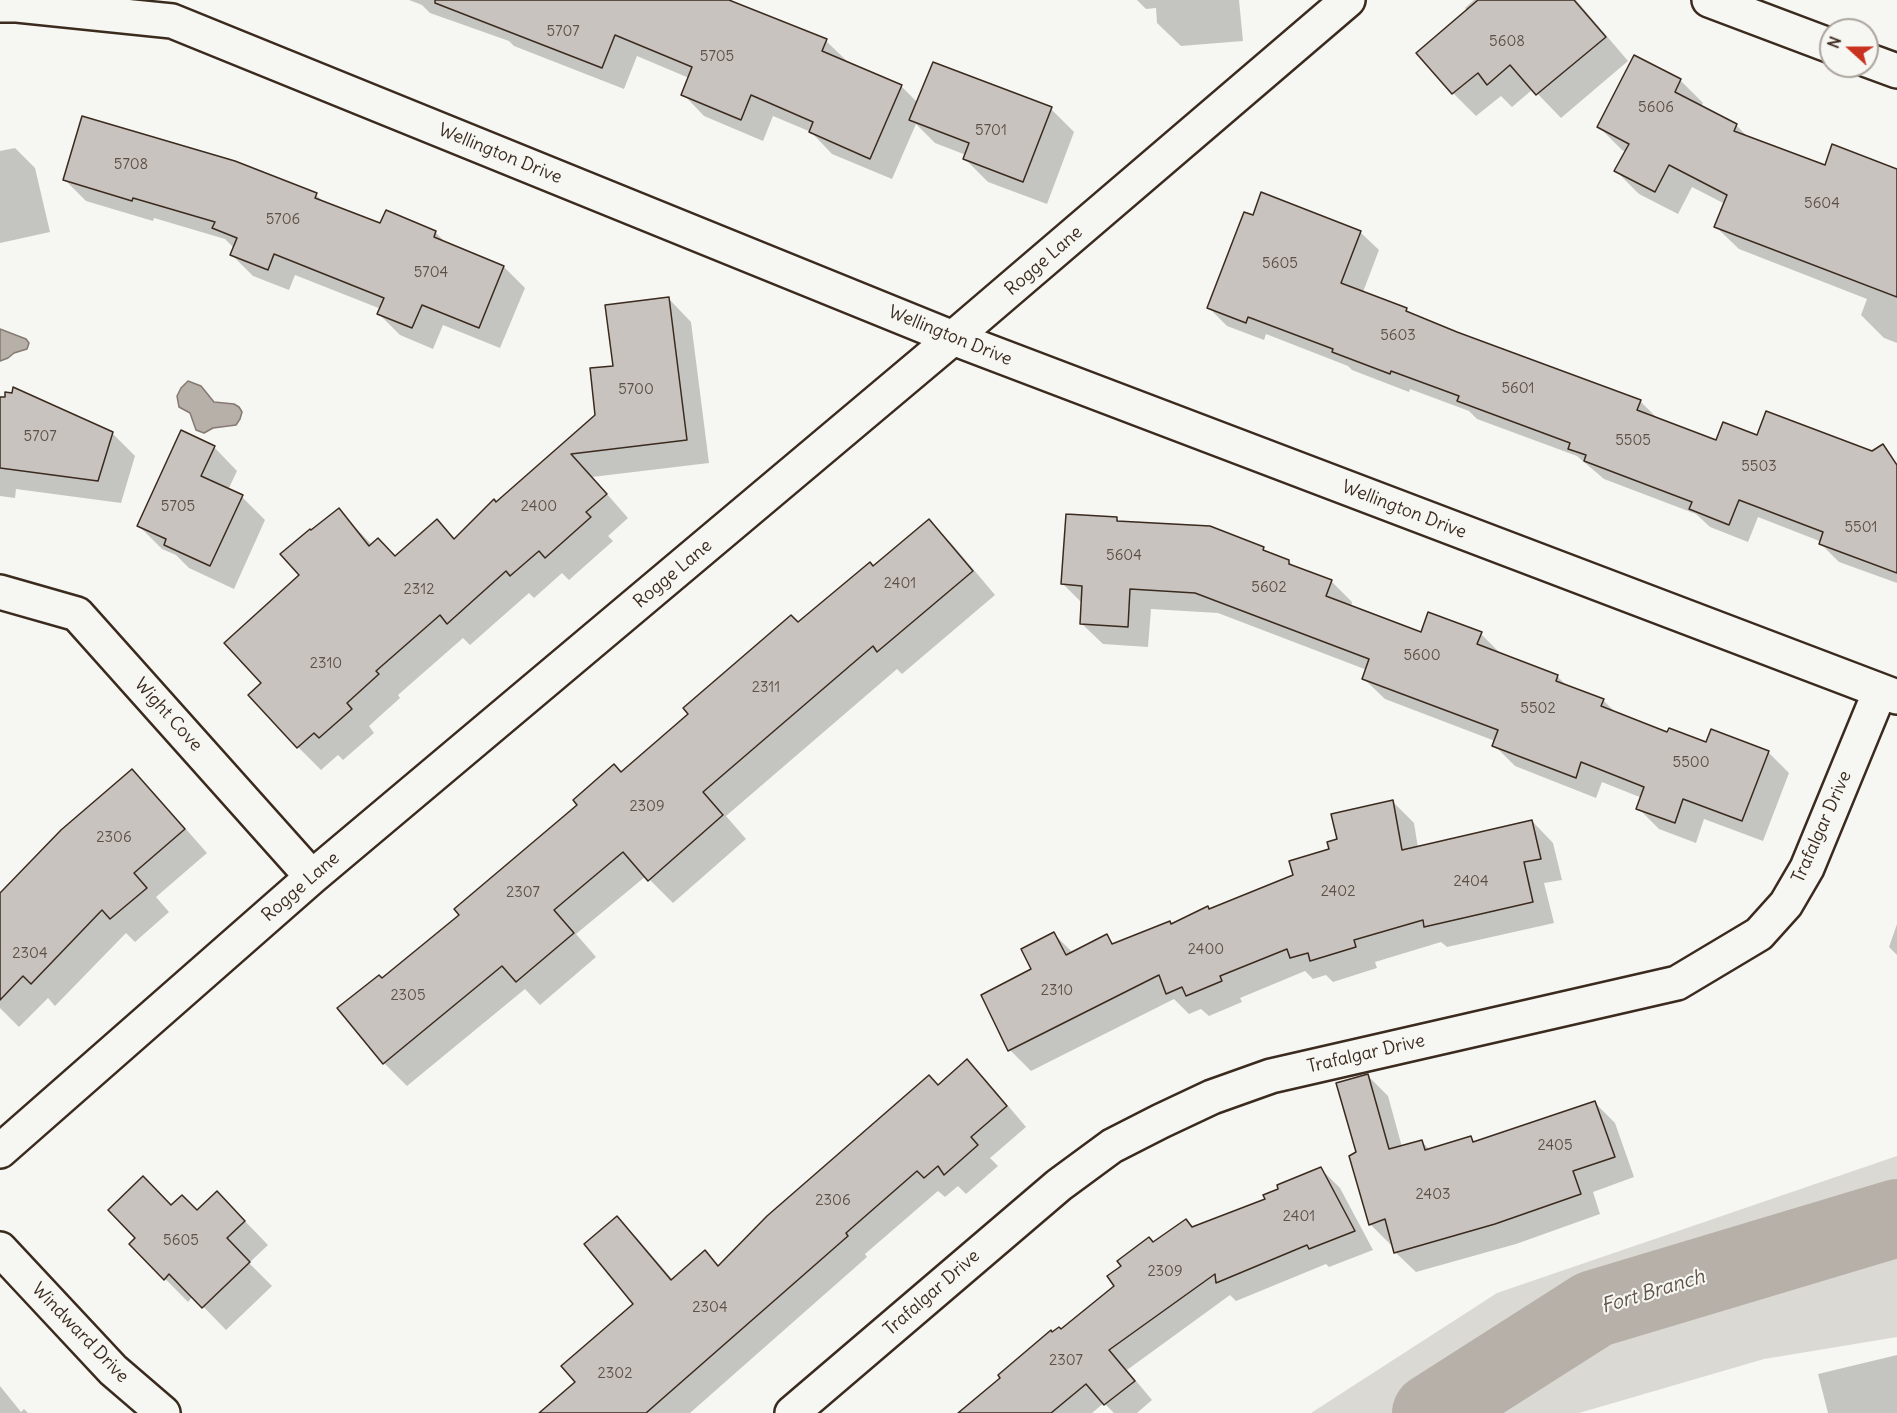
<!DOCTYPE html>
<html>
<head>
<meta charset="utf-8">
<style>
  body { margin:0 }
  #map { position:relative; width:1897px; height:1413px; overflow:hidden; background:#f6f6f2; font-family:Delius,sans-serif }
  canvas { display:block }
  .north { position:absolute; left:1819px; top:18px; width:60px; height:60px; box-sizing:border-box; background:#f6f6f2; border:2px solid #aba49d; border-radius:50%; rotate:291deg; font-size:16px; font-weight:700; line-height:24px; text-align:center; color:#3b2a1e }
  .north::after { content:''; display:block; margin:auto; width:21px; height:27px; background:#c8321e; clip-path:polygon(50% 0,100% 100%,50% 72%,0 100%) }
</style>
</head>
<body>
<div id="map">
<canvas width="1897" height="1413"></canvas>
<div class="north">N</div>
</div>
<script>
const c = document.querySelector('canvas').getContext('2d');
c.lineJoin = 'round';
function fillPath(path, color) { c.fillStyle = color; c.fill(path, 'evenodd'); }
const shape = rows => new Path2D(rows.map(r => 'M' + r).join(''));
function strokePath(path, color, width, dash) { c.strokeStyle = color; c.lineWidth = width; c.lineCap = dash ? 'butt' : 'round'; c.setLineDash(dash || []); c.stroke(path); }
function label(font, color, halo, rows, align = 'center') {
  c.font = font + ' Delius,sans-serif'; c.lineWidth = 4.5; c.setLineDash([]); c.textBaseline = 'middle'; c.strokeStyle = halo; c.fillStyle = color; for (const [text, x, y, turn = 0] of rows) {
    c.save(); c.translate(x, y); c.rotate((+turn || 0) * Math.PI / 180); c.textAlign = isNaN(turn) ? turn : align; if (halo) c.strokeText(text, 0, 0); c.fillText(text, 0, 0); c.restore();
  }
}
fillPath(shape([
  [1897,1156,1897,1337,1764,1359,1579,1413,1311,1413,1497,1293]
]), '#dad9d3');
const water = shape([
  [0,329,26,339,29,343,27,349,14,353,8,358,0,361,0,329],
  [188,381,201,386,214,402,234,404,239,407,242,412,240,419,236,425,213,428,204,433,196,430,190,413,179,407,177,396,181,388,188,381]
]);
fillPath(water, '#b6b0a9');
strokePath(water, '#857a71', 1.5);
fillPath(shape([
  [409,0,725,0,826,41,848,62,901,86,918,103,1051,109,1074,132,1047,204,988,182,965,159,966,155,935,143,916,124,892,179,832,154,811,132,773,116,763,141,704,116,683,94,689,78,637,56,624,89,514,46,509,41,430,13,422,5],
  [1137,0,1239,0,1243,41,1181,46,1157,23,1156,8,1146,9],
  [1474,0,1576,0,1628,61,1561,118,1533,89,1512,107,1501,96,1476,116,1453,93,1468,11,1465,8],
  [1680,80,1703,103,1701,107,1736,125,1749,138,1826,167,1897,171,1897,343,1884,338,1861,315,1867,299,1739,249,1716,227,1725,204,1692,187,1678,214,1639,194,1616,171,1626,152,1622,150,1599,127],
  [15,148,35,168,50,232,0,243,0,151],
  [65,180,316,195,325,203,381,225,435,232,447,244,504,267,525,288,500,348,443,325,433,349,400,335,379,314,381,309,295,275,289,290,253,276,232,255,234,248,225,239,154,218,153,221,86,201],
  [1360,232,1379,250,1363,292,1406,309,1413,316,1640,401,1658,419,1717,442,1758,437,1767,413,1897,463,1897,583,1839,562,1821,544,1822,542,1758,517,1748,542,1710,527,1696,514,1604,479,1577,456,1477,419,1469,411,1410,389,1409,392,1352,370,1348,366,1266,334,1264,340,1227,326,1209,308],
  [669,299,691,322,709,463,592,477,628,518,608,536,613,541,569,580,562,573,534,598,529,593,470,645,463,638,398,695,400,698,369,726,374,733,343,760,338,755,321,770,298,747,263,683,302,575,311,532,339,510,372,545,396,557,437,521,456,540,597,416,614,367],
  [0,398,112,433,135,456,121,503,16,489,15,498,0,496],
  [214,447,237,471,228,490,242,497,265,520,234,589,189,568,176,555,162,549,138,525],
  [1117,519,1120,523,1263,548,1269,554,1288,561,1295,568,1331,581,1352,602,1351,607,1421,634,1481,634,1502,655,1557,676,1567,686,1603,700,1617,714,1668,734,1707,743,1768,752,1789,773,1763,841,1704,819,1696,843,1659,829,1638,808,1642,798,1602,782,1596,798,1515,766,1494,745,1495,741,1385,699,1364,679,1367,670,1218,613,1151,609,1148,647,1103,644,1082,624,1083,604,1063,584],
  [929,521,952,544,995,595,902,674,897,669,726,816,746,839,673,903,646,876,576,934,596,957,540,1005,525,989,407,1086,384,1063,382,980,461,916,622,774,798,624,873,567],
  [132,771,155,794,207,853,156,897,169,912,135,942,126,933,55,1006,48,998,19,1027,0,1008,0,895],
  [1393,802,1414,823,1418,848,1532,821,1553,843,1562,880,1544,883,1554,923,1447,947,1441,942,1375,962,1377,968,1333,982,1326,975,1313,979,1305,971,1240,998,1242,1002,1209,1016,1201,1009,1189,1014,1174,999,1031,1071,1010,1050,1033,970,1054,934,1073,953,1106,936,1114,944,1210,911,1295,876,1331,850,1339,840],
  [1897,924,1897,955,1889,947],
  [967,1061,987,1081,1026,1127,990,1158,998,1166,966,1194,958,1186,945,1197,938,1191,865,1254,867,1257,690,1413,543,1413,577,1382,636,1304,617,1218,637,1238,673,1280,705,1252,719,1267],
  [1367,1075,1388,1096,1402,1147,1422,1142,1430,1150,1471,1138,1476,1143,1594,1102,1615,1123,1634,1177,1593,1192,1600,1214,1516,1244,1416,1272,1395,1252,1393,1244,1391,1245,1371,1225,1350,1156,1358,1153],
  [1321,1169,1340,1188,1373,1250,1329,1267,1326,1264,1236,1301,1230,1295,1127,1370,1152,1400,1137,1413,1114,1413,1104,1403,1092,1413,960,1413,1052,1333,1061,1331,1117,1286,1153,1244,1186,1221,1194,1229,1267,1200],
  [172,1207,197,1212,240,1216,268,1245,249,1263,272,1286,226,1330,193,1296,188,1302,131,1244],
  [1897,1355,1897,1413,1828,1413,1818,1374],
  [0,1386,21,1412,24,1409,28,1413,0,1413]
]), '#0003');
strokePath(shape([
  [1431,1413,1594,1309,1897,1218]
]), '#b6b0a9', 78);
const building = shape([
  [435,0,729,0,827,39,822,51,902,85,870,159,809,132,813,122,751,95,741,120,681,95,692,67,615,35,602,68,435,3,435,0],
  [1478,0,1574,0,1606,37,1536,95,1510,65,1487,85,1478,73,1452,94,1416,53,1478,0],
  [1634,55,1681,79,1675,92,1737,124,1734,131,1825,165,1832,144,1897,169,1897,297,1714,227,1727,195,1669,165,1655,192,1614,171,1629,144,1597,127,1634,55],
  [933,62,1052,107,1023,182,963,159,969,143,909,120,933,62],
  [82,116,235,161,317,193,315,198,380,223,386,210,436,231,434,237,504,266,479,328,422,305,412,328,377,314,384,298,274,254,268,270,230,255,237,238,212,228,215,222,133,198,132,201,63,180,82,116],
  [1261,192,1361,231,1341,283,1407,308,1406,311,1457,332,1641,400,1637,410,1716,440,1723,422,1757,435,1766,411,1872,451,1883,444,1897,465,1897,573,1819,544,1823,532,1739,500,1729,525,1689,509,1692,502,1584,461,1586,455,1568,449,1570,443,1457,401,1459,396,1391,371,1390,374,1332,352,1333,349,1248,317,1246,323,1207,308,1244,212,1253,215,1261,192],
  [669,297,687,440,571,454,607,494,586,512,591,517,545,558,539,551,510,576,506,571,447,624,440,615,376,671,379,674,347,703,352,709,319,738,314,733,297,748,248,695,261,683,224,643,299,575,280,554,310,529,311,530,339,508,369,546,378,538,395,556,437,519,454,539,494,499,496,502,595,415,590,368,613,366,605,305,669,297],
  [13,387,113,432,98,481,0,468,0,397,5,397,5,392,12,393,13,387],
  [181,430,215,446,201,476,243,495,210,566,164,545,166,539,137,526,181,430],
  [1066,514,1117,517,1117,521,1210,526,1264,547,1263,550,1289,560,1289,564,1332,580,1326,596,1421,632,1428,612,1482,632,1477,644,1558,675,1556,681,1604,699,1601,706,1667,732,1669,728,1706,742,1711,729,1769,751,1742,821,1683,799,1675,823,1636,809,1644,787,1581,762,1576,778,1492,746,1498,730,1362,679,1369,659,1195,593,1130,589,1128,627,1080,624,1082,586,1061,584,1066,514],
  [929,519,973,571,877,652,873,646,703,792,723,815,648,881,623,852,554,910,574,933,516,982,502,966,383,1064,337,1008,379,975,382,978,459,915,454,909,577,805,573,800,614,764,621,772,688,714,683,708,791,615,798,622,870,562,873,566,929,519],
  [132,769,185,829,134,873,147,888,110,919,102,910,31,984,23,976,0,1000,0,893,61,830,132,769],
  [1393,800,1402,850,1532,820,1541,859,1524,862,1533,902,1424,927,1423,920,1354,940,1356,947,1310,961,1308,953,1290,958,1287,949,1220,976,1222,981,1186,996,1182,987,1166,994,1159,975,1008,1051,981,995,1031,969,1021,949,1054,932,1066,955,1107,934,1112,944,1170,921,1171,924,1208,906,1209,909,1293,875,1289,861,1329,849,1327,842,1337,839,1331,814,1393,800],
  [967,1059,1007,1106,971,1137,978,1145,944,1175,938,1166,924,1178,917,1171,846,1233,848,1236,646,1413,539,1413,575,1382,561,1366,633,1304,584,1244,617,1216,671,1280,705,1250,718,1266,767,1216,929,1075,938,1085,967,1059],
  [1368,1074,1389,1149,1422,1140,1425,1150,1471,1136,1473,1142,1595,1101,1615,1157,1573,1171,1581,1194,1495,1224,1394,1253,1385,1219,1369,1225,1349,1156,1356,1152,1336,1083,1368,1074],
  [1321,1167,1355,1231,1309,1249,1307,1245,1216,1283,1215,1274,1109,1350,1135,1381,1104,1405,1086,1384,1051,1413,958,1413,1000,1378,998,1375,1051,1330,1052,1332,1059,1327,1061,1329,1114,1286,1107,1276,1121,1266,1117,1261,1149,1237,1153,1242,1186,1219,1192,1227,1265,1199,1263,1195,1278,1189,1277,1185,1321,1167],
  [143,1176,171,1205,182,1195,197,1210,217,1191,245,1221,227,1238,250,1262,202,1308,169,1274,164,1280,129,1244,135,1238,108,1210,143,1176]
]);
fillPath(building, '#c8c3be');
strokePath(building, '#3b2a1e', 1.5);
const minor = shape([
  [1709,0,1831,46],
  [0,5,17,5,172,21,953,338,1897,697],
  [1867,60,1897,71],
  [0,592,77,614,312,877],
  [0,1151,312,877,953,338,1348,0],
  [0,1249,113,1370,163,1413],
  [792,1413,1059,1185,1112,1146,1161,1121,1212,1097,1271,1076,1677,983,1759,934,1786,904,1807,868,1880,691]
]);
strokePath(minor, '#3b2a1e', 38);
strokePath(minor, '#f6f6f2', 33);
label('15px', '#5e5046', null, [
  ["5707",563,32],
  ["5608",1507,42],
  ["5705",717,57],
  ["5606",1656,108],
  ["5701",991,131],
  ["5708",131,165],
  ["5604",1822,204],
  ["5706",283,220],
  ["5605",1280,264],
  ["5704",431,273],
  ["5603",1398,336],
  ["5601",1518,389],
  ["5700",636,390],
  ["5707",40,437],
  ["5505",1633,441],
  ["5503",1759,467],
  ["5705",178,507],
  ["2400",539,507],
  ["5501",1861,528],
  ["5604",1124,556],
  ["2401",900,584],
  ["5602",1269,588],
  ["2312",419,590],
  ["5600",1422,656],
  ["2310",326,664],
  ["2311",766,688],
  ["5502",1538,709],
  ["5500",1691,763],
  ["2309",647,807],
  ["2306",114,838],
  ["2404",1471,882],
  ["2402",1338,892],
  ["2307",523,893],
  ["2400",1206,950],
  ["2304",30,954],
  ["2310",1057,991],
  ["2305",408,996],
  ["2405",1555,1146],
  ["2403",1433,1195],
  ["2306",833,1201],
  ["2401",1299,1217],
  ["5605",181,1241],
  ["2309",1165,1272],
  ["2304",710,1308],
  ["2307",1066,1361],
  ["2302",615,1374]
]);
label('18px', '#3b2a1e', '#f6f6f2', [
  ["Wellington Drive",500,154,22],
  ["Rogge Lane",1044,261,-41],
  ["Wellington Drive",950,336,22],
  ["Wellington Drive",1404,510,21],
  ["Rogge Lane",673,574,-40],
  ["Wight Cove",168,715,48],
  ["Trafalgar Drive",1822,827,-66],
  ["Rogge Lane",301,887,-41],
  ["Trafalgar Drive",1366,1054,-13],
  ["Trafalgar Drive",932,1293,-41],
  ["Windward Drive",80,1333,46]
]);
label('italic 20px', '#605248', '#f6f6f2', [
  ["Fort Branch",1653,1292,-17]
]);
</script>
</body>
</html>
